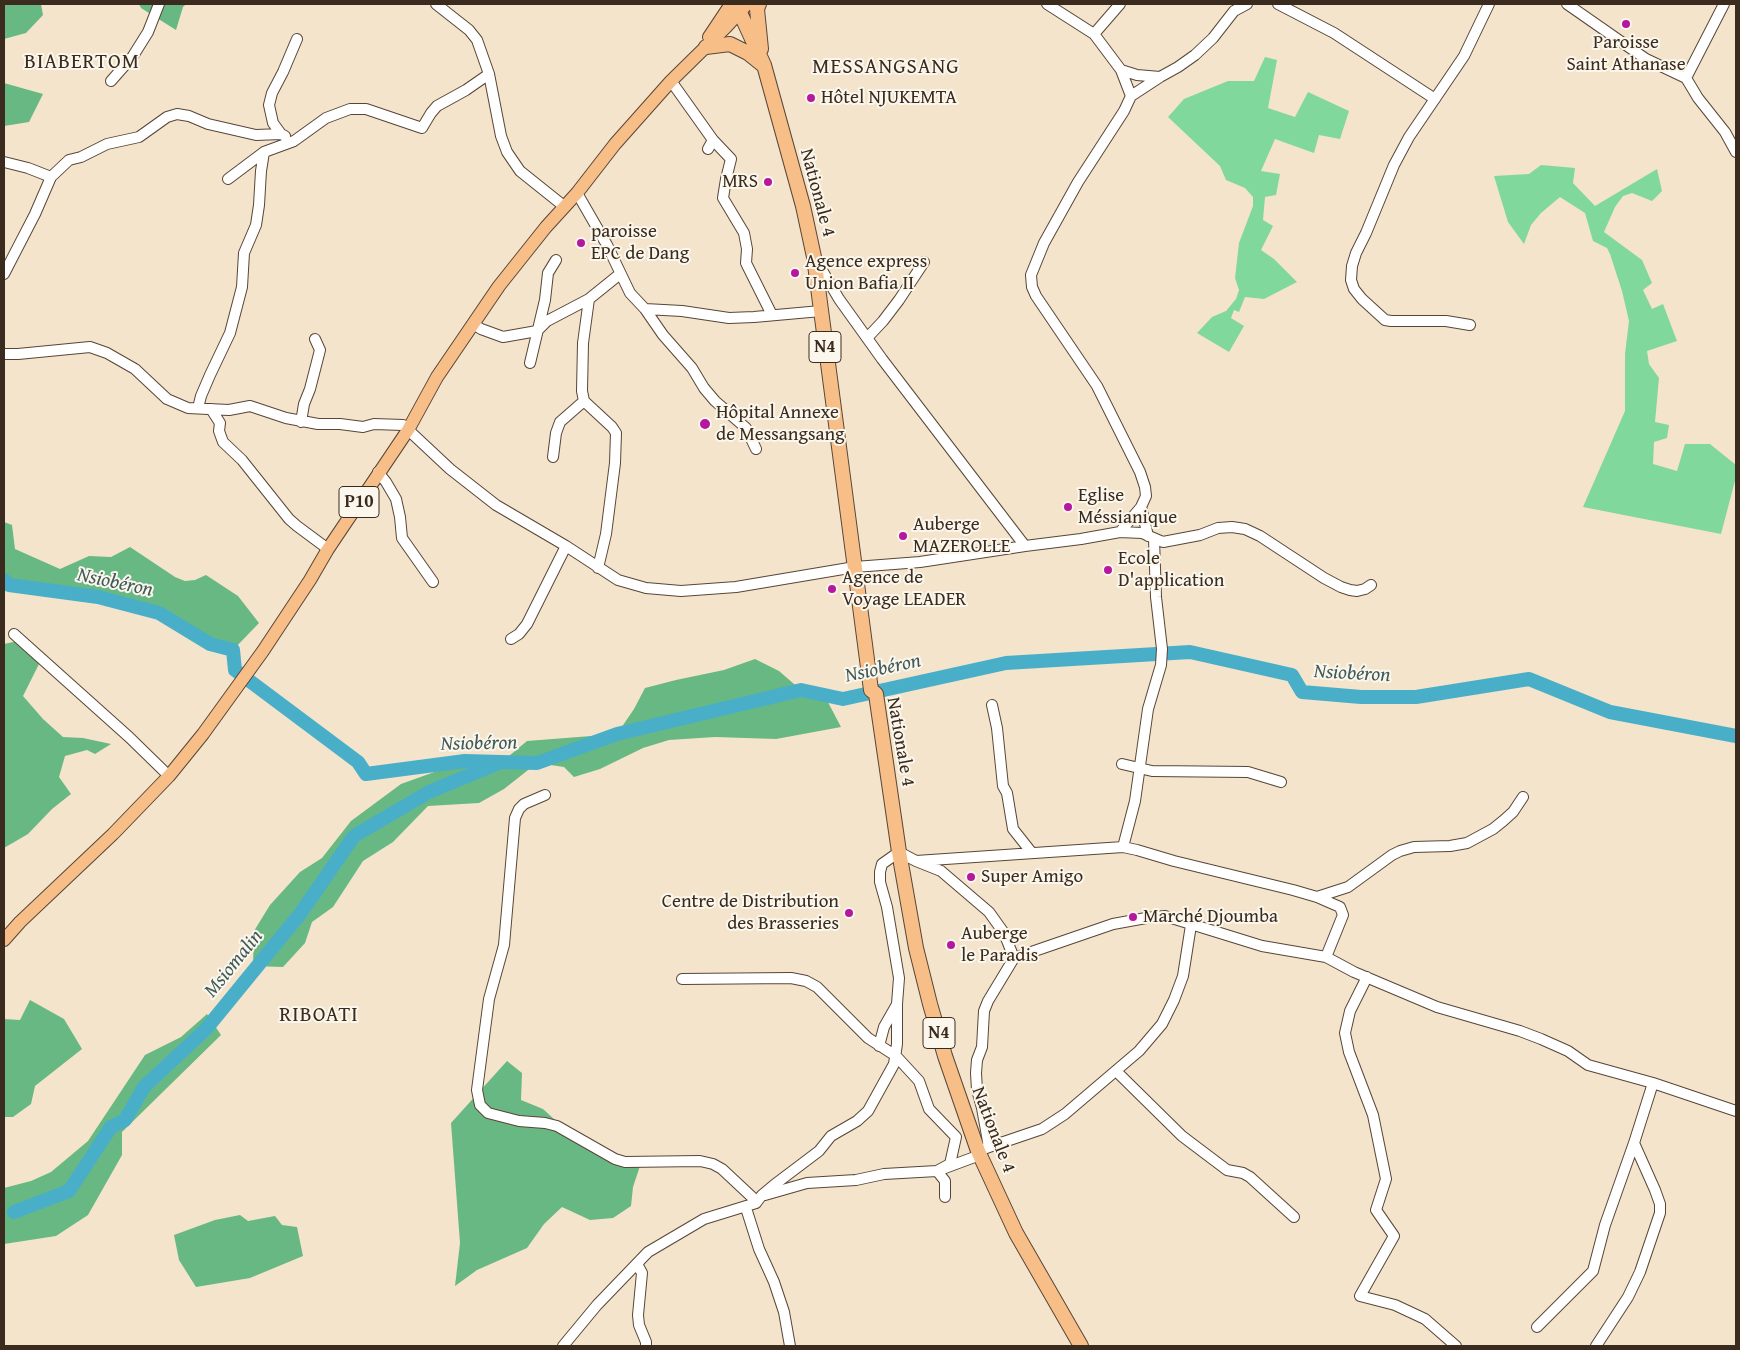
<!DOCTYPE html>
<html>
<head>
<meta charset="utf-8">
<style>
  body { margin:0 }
  #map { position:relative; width:1740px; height:1350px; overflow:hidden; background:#f4e4cb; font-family:"Gentium Book Plus",serif }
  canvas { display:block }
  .frame { position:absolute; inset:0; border:5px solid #3b2a1e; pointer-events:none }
</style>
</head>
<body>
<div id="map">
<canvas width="1740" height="1350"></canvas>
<div class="frame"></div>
</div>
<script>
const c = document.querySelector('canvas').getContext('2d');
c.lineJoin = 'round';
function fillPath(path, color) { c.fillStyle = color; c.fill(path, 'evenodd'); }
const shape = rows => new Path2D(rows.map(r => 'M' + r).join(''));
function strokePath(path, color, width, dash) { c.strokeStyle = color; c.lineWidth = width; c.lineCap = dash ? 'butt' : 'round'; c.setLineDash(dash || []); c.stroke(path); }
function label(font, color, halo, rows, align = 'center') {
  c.font = font + ' "Gentium Book Plus",serif'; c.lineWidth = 4; c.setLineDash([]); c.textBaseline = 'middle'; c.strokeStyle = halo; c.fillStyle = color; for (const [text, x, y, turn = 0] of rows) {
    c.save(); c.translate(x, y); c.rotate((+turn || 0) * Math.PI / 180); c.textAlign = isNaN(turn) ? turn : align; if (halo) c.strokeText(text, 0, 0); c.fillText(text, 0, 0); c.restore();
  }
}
fillPath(shape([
  [1265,57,1277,60,1268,108,1295,117,1308,92,1349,111,1340,139,1319,135,1314,153,1275,139,1261,171,1280,174,1276,195,1265,197,1263,220,1273,226,1261,250,1274,259,1297,282,1264,299,1245,297,1239,312,1234,310,1231,318,1244,326,1229,352,1197,333,1212,317,1226,311,1236,299,1239,290,1235,278,1239,243,1253,206,1253,197,1245,188,1226,180,1220,166,1168,117,1184,99,1228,81,1254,81],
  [1541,165,1575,168,1573,183,1595,206,1657,169,1662,191,1652,201,1632,193,1623,196,1615,207,1604,232,1642,260,1652,283,1643,290,1652,309,1663,304,1677,341,1647,351,1649,364,1659,378,1655,422,1669,425,1667,438,1654,442,1653,464,1677,471,1685,444,1710,444,1736,465,1736,477,1721,534,1583,507,1625,411,1625,354,1629,321,1622,291,1610,254,1607,248,1593,241,1585,213,1560,197,1541,213,1531,225,1524,244,1508,222,1494,176,1529,174]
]), '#80d89c');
fillPath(shape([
  [4,4,41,4,43,15,26,33,4,39],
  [139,4,186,4,183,7,176,30,141,8],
  [4,83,43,94,29,122,4,126],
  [4,522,12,525,15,549,60,569,89,556,111,557,130,547,175,577,185,581,195,580,206,575,238,596,259,623,233,650,210,644,159,613,129,598,98,597,4,585],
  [18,641,40,662,23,696,43,719,63,737,83,738,111,744,95,754,87,750,65,756,59,777,71,794,52,809,28,834,4,848,4,644],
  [755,659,779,671,801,690,820,687,841,727,776,739,715,737,669,740,643,748,600,769,574,777,564,767,537,763,504,789,479,803,428,806,393,842,363,861,333,907,312,922,305,943,283,967,253,966,254,931,270,905,300,872,322,858,351,821,401,784,465,761,503,761,527,741,617,734,634,709,645,688,676,680,724,670],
  [30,1000,64,1019,82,1049,35,1086,31,1104,13,1117,4,1117,4,1019,20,1020],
  [207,1014,221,1035,122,1132,122,1155,88,1215,56,1236,4,1244,4,1188,31,1181,51,1172,88,1141,145,1055,181,1037],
  [507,1061,522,1073,521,1100,543,1109,577,1140,621,1156,643,1157,633,1187,631,1206,613,1218,590,1220,562,1207,544,1224,527,1248,477,1270,455,1286,460,1243,451,1123],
  [240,1215,248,1221,275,1216,282,1225,297,1227,303,1256,250,1278,196,1287,179,1260,174,1235,215,1220]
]), '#68b884');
strokePath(shape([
  [4,580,9,585,98,597,159,613,210,644,233,650,235,670,358,762,366,774,465,761,537,763,617,734,801,690,843,699,1006,663,1190,652,1292,675,1302,692,1361,697,1416,697,1529,679,1610,712,1736,736],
  [14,1212,69,1191,111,1127,125,1120,144,1087,206,1029,300,914,354,836,429,792,496,764]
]), '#49afc9', 14);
const minor = shape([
  [436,4,469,30,477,40,489,74,501,136,507,152,520,171,565,207],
  [1047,4,1094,34,1121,70,1137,75,1160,77,1178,67,1195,55,1213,38,1234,11,1247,4],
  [1278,4,1334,33,1435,99],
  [1567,4,1646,59,1686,78,1698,98,1725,132,1736,152],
  [1094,34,1120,4],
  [1121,70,1131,96],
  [1686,78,1724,4],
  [111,81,133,56,148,32,159,4],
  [671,81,713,140,708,149],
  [285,136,281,134,273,123,269,105,272,93,283,72,297,39],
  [713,140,731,159,726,179,723,198,744,233,747,249,746,263,772,315],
  [4,162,28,168,51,177],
  [228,179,264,152,294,141,326,118,350,109,366,109,422,128,431,113,437,106,466,90,489,74],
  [577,193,607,245,630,293,645,309,663,335,692,368,704,388,715,401,746,428,756,449],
  [816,260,839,299,882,359,1025,546,1081,539,1120,532,1142,533,1163,542,1200,535,1218,528,1232,527,1245,529,1260,536,1324,578,1341,587,1350,590,1357,591,1365,589,1371,585],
  [4,274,35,214,51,177,69,160,81,157,107,144,139,137,167,117,177,114,189,116,208,124,256,135,281,134],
  [589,299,583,343,582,391,584,401,612,427,616,433,615,463,606,534,598,568],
  [645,309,682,311,729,318,754,317,821,311],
  [473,324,481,329,503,337,537,331,547,321,589,299,620,274],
  [1470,325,1446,321,1391,321,1385,320,1362,299,1354,289,1351,280,1352,266,1356,253,1366,233,1394,165,1409,137,1464,56,1489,4],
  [867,338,883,321,899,300,924,262],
  [4,354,18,354,90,347,107,353,135,369,167,399,188,408,229,410,250,406,286,418,318,424,340,424,363,427,374,424,403,425,450,469,496,505,566,546,618,580,646,588,681,591,736,587,855,567,920,562,1025,546],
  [530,363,545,300,548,273,556,260],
  [198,408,201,396,210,375,230,333,242,287,244,253,256,225,259,205,261,171,264,152],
  [211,409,220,423,219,431,223,442,242,460,289,519,297,526,328,549],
  [301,422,304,404,310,389,320,350,315,339],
  [553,457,556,433,560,422,584,401],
  [378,472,386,482,396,499,400,517,402,538,433,582],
  [1141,507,1148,536],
  [1120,532,1141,507,1146,496,1145,487,1140,472,1097,386,1036,296,1032,287,1031,275,1044,243,1078,182,1124,111,1131,96,1160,77],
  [14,634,129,737,169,776],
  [511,639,519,634,527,624,566,546],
  [992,705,997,728,1003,786,1007,793,1013,829,1032,853],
  [1122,764,1152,771,1248,772,1281,782],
  [545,795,524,804,519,809,515,818,504,945,489,999,477,1090,480,1105,488,1113,519,1121,545,1123,557,1126,615,1159,625,1162,700,1161,713,1164,722,1169,753,1198,756,1203],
  [1123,847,1135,801,1148,709,1161,665,1162,649,1156,597,1154,539],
  [1317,897,1348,887,1392,855,1400,851,1414,847,1450,846,1467,843,1493,829,1503,821,1513,812,1523,797],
  [1014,958,1004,933,989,912,941,871,916,861,1123,847,1137,850,1174,861,1293,890,1317,897,1340,907,1343,915,1326,957],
  [1367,977,1350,1011,1345,1033,1349,1052,1373,1115,1386,1179,1376,1210,1394,1236,1360,1296,1395,1305,1425,1319,1456,1346],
  [682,979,791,978,806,981,817,987,868,1038,896,1056,919,1081,929,1109,956,1137,950,1164,937,1171,945,1181,945,1197],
  [879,1046,884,1027,896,1006],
  [1116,1071,1182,1136,1227,1170,1243,1173,1250,1177,1294,1217],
  [989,1147,1042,1129,1065,1114,1139,1051,1162,1024,1174,1000,1183,976,1191,925],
  [978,1151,989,1147,982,1108,977,1090,976,1073,977,1060,982,1047,984,1011,988,1001,1014,958,1113,924,1146,918,1165,916,1262,946,1326,957,1354,972,1437,1007,1520,1031,1541,1039,1568,1051,1588,1065,1653,1083,1736,1111],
  [765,1195,807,1183,856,1180,884,1174,937,1171,980,1155],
  [746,1208,759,1249,774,1282,784,1312,790,1346],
  [637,1264,642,1273,638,1315,639,1325,646,1342,646,1346],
  [1537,1327,1593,1271,1605,1225,1634,1143,1653,1083],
  [563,1346,597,1305,648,1252,704,1219,756,1203,762,1195,774,1185,819,1151,831,1136,857,1121,868,1111,894,1064,897,1044,897,1004,899,978,887,907,880,882,880,872,882,864,899,852,916,861],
  [1596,1346,1628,1297,1640,1272,1660,1213,1660,1204,1655,1190,1634,1143]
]);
const major = shape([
  [709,37,731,4],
  [4,940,20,922,113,834,169,776,203,734,263,651,310,580,328,549,408,430,437,377,499,286,546,227,577,193,615,144,671,81,726,27,747,4]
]);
const highway = shape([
  [736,4,764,65,803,206,814,257,871,690,876,694,899,852,916,948,930,1004,945,1056,978,1151,1016,1233,1081,1346],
  [759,4,757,9,761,49],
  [706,47,730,44,748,53,763,65]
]);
strokePath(minor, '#574638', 12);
strokePath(major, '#574638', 14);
strokePath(highway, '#574638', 16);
strokePath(minor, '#fff', 10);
strokePath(major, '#f7be88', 12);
strokePath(highway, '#f7be88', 14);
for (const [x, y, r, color] of [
  [1626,24,5,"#b5179e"],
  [811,98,5,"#b5179e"],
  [768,182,5,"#b5179e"],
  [581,243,5,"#b5179e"],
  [795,273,5,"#b5179e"],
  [705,424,6,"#b5179e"],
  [1068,507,5,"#b5179e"],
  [903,536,5,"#b5179e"],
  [1108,570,5,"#b5179e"],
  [832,589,5,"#b5179e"],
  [971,877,5,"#b5179e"],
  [849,913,5,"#b5179e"],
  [1133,917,5,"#b5179e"],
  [951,945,5,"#b5179e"]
]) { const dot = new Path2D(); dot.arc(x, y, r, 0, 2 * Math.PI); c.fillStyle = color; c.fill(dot); strokePath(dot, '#fbf7ec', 2); }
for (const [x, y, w] of [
  [825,347,32],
  [359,502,40],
  [939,1033,32]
]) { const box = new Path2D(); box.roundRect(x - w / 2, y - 15.5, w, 31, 4); c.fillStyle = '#fbf7ec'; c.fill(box); strokePath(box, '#3b2a1e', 1); }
label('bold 18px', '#3b2a1e', null, [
  ["N4",825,347],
  ["P10",359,502],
  ["N4",939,1033]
]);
label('19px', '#3b2a1e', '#fbf7ec', [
  ["Paroisse",1626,43,"center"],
  ["Saint Athanase",1626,65,"center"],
  ["Hôtel NJUKEMTA",821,98],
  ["MRS",758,182,"right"],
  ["paroisse",591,232],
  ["EPC de Dang",591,254],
  ["Agence express",805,262],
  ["Union Bafia II",805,284],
  ["Hôpital Annexe",716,413],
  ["de Messangsang",716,435],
  ["Eglise",1078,496],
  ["Méssianique",1078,518],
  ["Auberge",913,525],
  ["MAZEROLLE",913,547],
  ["Ecole",1118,559],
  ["D'application",1118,581],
  ["Agence de",842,578],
  ["Voyage LEADER",842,600],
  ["Super Amigo",981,877],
  ["Centre de Distribution",839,902,"right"],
  ["des Brasseries",839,924,"right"],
  ["Marché Djoumba",1143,917],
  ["Auberge",961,934],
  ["le Paradis",961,956]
], 'left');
label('19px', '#3b2a1e', '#fbf7ec', [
  ["Nationale 4",817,193,75],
  ["Nationale 4",900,742,80],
  ["Nationale 4",993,1130,69]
]);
label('italic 20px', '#40595a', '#fbf7ec', [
  ["Nsiobéron",115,583,12],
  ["Nsiobéron",883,669,-12],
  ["Nsiobéron",1352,674,3],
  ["Nsiobéron",479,744,-1],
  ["Msiomalin",234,964,-51]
]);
c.letterSpacing = '1px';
label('21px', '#3b2a1e', '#fbf7ec', [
  ["BIABERTOM",82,63],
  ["MESSANGSANG",886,68],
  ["RIBOATI",319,1016]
]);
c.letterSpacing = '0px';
</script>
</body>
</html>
